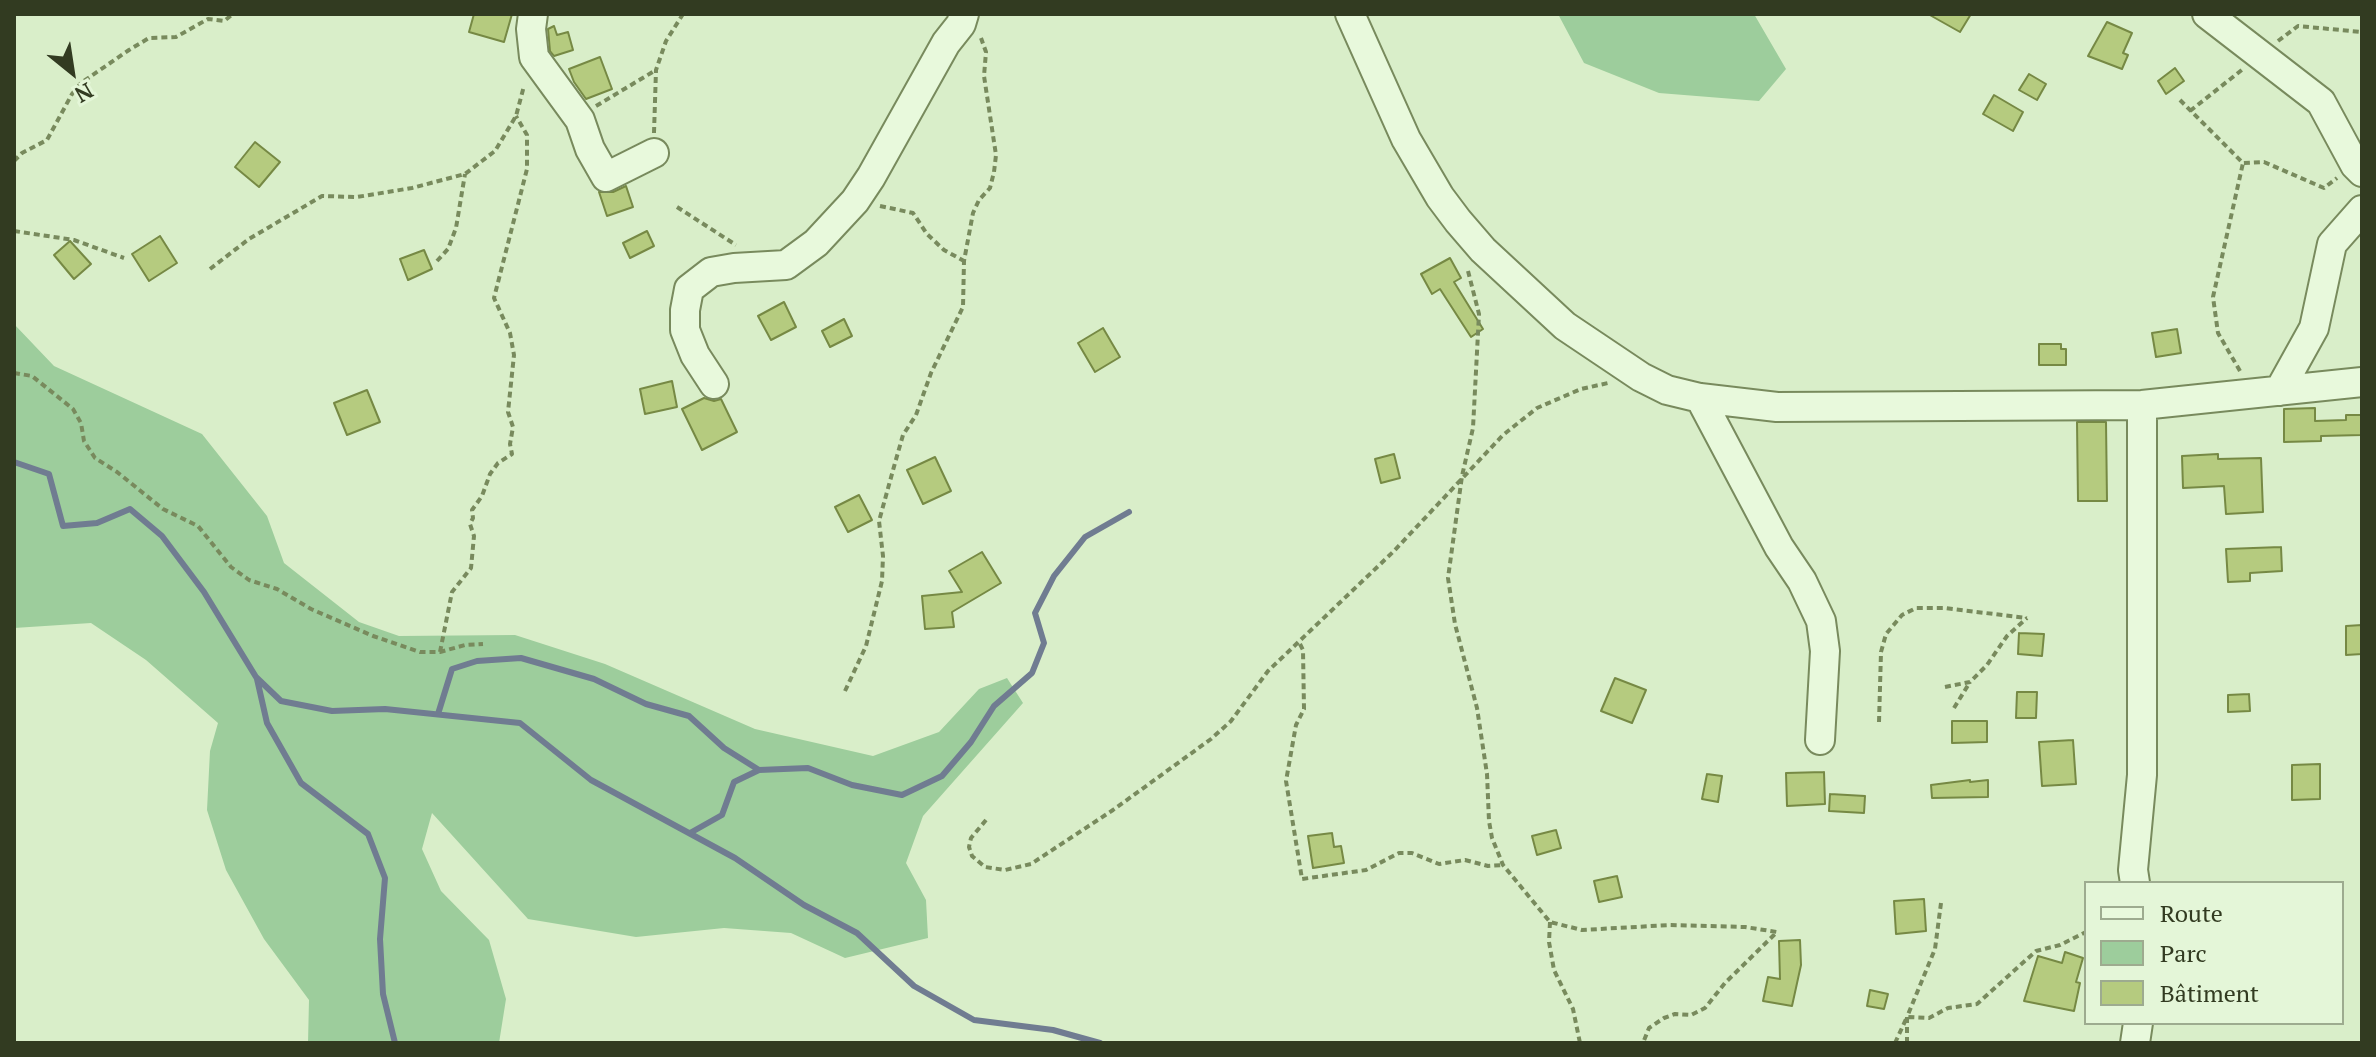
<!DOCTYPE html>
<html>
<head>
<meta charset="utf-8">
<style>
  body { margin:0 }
  #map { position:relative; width:2376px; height:1057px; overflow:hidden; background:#d9eec9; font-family:"PT Serif",serif }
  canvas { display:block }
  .frame { position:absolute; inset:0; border:16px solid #323b21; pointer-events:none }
  .legend { position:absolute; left:2084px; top:881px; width:260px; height:144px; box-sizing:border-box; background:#e4f6d8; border:2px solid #9dab8f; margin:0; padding:10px 14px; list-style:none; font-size:24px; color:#323b21 }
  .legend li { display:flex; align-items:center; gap:16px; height:40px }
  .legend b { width:40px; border:2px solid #9dab8f }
  .north { position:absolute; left:32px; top:32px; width:80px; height:80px; -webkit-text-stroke:6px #e4f6d8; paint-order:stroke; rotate:150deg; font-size:22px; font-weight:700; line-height:32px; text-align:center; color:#323b21 }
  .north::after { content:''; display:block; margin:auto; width:28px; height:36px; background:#323b21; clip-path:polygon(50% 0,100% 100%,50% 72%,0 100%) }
</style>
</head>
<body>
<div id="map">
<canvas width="2376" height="1057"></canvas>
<div class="frame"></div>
<ul class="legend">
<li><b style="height:10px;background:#e8f9dc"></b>Route</li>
<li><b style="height:22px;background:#9dcd9c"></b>Parc</li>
<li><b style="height:22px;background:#b5cb7f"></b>Bâtiment</li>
</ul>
<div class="north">N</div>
</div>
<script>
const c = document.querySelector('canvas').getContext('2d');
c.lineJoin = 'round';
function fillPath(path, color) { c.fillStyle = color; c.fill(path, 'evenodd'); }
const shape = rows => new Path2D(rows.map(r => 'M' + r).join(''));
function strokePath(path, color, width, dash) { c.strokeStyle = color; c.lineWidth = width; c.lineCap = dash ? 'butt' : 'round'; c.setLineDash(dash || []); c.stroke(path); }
fillPath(shape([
  [1558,14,1754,14,1786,69,1759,101,1659,93,1584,63],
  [14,324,54,366,202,434,267,516,284,563,359,622,399,636,515,635,605,664,755,729,873,756,939,732,979,689,1007,678,1023,703,923,816,906,863,926,900,928,938,845,958,791,933,724,928,636,937,528,919,432,813,422,849,441,891,489,940,506,999,499,1043,308,1043,309,1000,264,939,226,870,207,810,210,751,218,723,146,660,91,623,14,628]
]), '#9dcd9c');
strokePath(shape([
  [14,462,49,474,63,526,97,523,130,509,162,536,204,592,256,677,281,701,332,711,385,709,520,723,591,780,735,858,804,905,857,933,914,986,974,1020,1053,1030,1100,1043],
  [257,679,267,723,301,783,368,834,385,878,380,939,383,994,395,1043],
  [438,714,452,669,477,661,521,658,594,679,646,704,689,716,724,748,759,770],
  [690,833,722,815,734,782,759,770,808,768,852,785,902,795,942,776,971,742,994,706,1032,673,1044,643,1035,613,1054,576,1085,537,1129,512]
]), '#707c91', 6);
const building = shape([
  [474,14,512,14,504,42,469,32,474,14],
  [1928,14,1971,14,1960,32,1928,14],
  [2107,22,2132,33,2123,53,2128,55,2122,69,2088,56,2107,22],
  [554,26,557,35,568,32,573,50,554,56,550,51,548,29,554,26],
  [600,57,612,89,586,99,574,82,569,69,600,57],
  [2175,68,2184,81,2166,94,2158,81,2175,68],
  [2029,74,2046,84,2037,100,2019,90,2029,74],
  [1994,95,2023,112,2013,131,1983,114,1994,95],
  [255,142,280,162,259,187,235,167,255,142],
  [626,186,633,207,607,216,599,192,613,192,626,186],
  [647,231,654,246,630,258,623,243,647,231],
  [160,236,177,263,149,281,132,254,160,236],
  [70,241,91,264,74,279,54,255,70,241],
  [424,250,432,269,408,280,400,259,424,250],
  [1450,258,1461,278,1454,282,1483,329,1471,337,1440,289,1432,294,1421,274,1450,258],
  [784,302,796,327,771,340,758,316,784,302],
  [844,319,852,336,830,347,822,331,844,319],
  [1103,328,1120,357,1095,372,1078,343,1103,328],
  [2177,329,2181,353,2156,357,2152,333,2177,329],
  [2039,344,2061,344,2061,349,2066,349,2066,365,2039,365,2039,344],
  [672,381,677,407,645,414,640,389,672,381],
  [367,390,380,422,347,435,334,403,367,390],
  [704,398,714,401,721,399,737,432,702,450,682,409,704,398],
  [2315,408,2315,421,2346,420,2346,415,2362,415,2362,435,2321,436,2321,441,2284,442,2284,409,2315,408],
  [2077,422,2106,422,2107,501,2078,501,2077,422],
  [1394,454,1400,478,1381,483,1375,459,1394,454],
  [2218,454,2218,459,2261,458,2263,512,2226,514,2224,486,2183,488,2182,456,2218,454],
  [935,457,951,491,923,504,907,470,935,457],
  [859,495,872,520,848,532,835,507,859,495],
  [2281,547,2282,571,2250,573,2250,581,2228,582,2226,549,2281,547],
  [982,552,1001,583,952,612,954,627,925,629,922,596,962,592,949,571,982,552],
  [2362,625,2362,654,2346,655,2346,626,2362,625],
  [2019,633,2044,634,2042,656,2018,654,2019,633],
  [1615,678,1646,690,1632,723,1601,711,1615,678],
  [2017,692,2037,692,2036,718,2016,718,2017,692],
  [2249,694,2250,711,2228,712,2228,695,2249,694],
  [1952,721,1987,721,1987,742,1952,743,1952,721],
  [2073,740,2076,784,2042,786,2039,742,2073,740],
  [2320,764,2320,799,2292,800,2292,765,2320,764],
  [1824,772,1825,804,1787,806,1786,773,1824,772],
  [1707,774,1722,776,1718,802,1702,799,1707,774],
  [1970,780,1970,782,1988,780,1988,797,1932,798,1931,785,1970,780],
  [1830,794,1865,796,1864,813,1829,811,1830,794],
  [1556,830,1561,848,1537,855,1532,836,1556,830],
  [1332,833,1334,847,1341,846,1344,863,1313,868,1308,836,1332,833],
  [1617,876,1622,897,1599,902,1594,881,1617,876],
  [1924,899,1926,931,1896,934,1894,901,1924,899],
  [1800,940,1801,965,1792,1006,1763,1001,1768,977,1780,979,1779,941,1800,940],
  [2065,952,2083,958,2076,982,2080,983,2074,1011,2024,1001,2038,956,2062,963,2065,952],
  [1870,990,1888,994,1884,1009,1867,1006,1870,990]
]);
fillPath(building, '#b5cb7f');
strokePath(building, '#768944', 2);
const minor = shape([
  [533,14,531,29,534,57,580,120,590,149,606,177,654,153],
  [1350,14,1406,139,1440,197,1458,221,1483,250,1565,326,1641,377,1667,390,1700,398,1777,407,2142,405,2362,382],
  [2207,14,2321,102,2355,165,2362,172],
  [714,384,695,355,685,330,685,310,689,289,711,272,734,268,786,265,816,243,855,201,871,177,946,43,961,24,964,14],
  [2279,391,2314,328,2332,244,2362,210],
  [1700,398,1779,547,1802,581,1821,621,1825,651,1820,740],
  [2135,883,2133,870,2142,775,2142,405],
  [2135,1043,2138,1023]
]);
strokePath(minor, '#788a5d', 32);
strokePath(shape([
  [2278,41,2298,26,2362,32],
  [2180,100,2243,163,2264,162,2324,188,2337,178],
  [596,106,656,70],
  [2190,111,2243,69],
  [654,133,656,70,666,41,683,14],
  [14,161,22,153,47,140,72,94,81,83,129,50,149,38,176,37,208,19,224,21,233,14],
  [880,206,913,213,927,234,944,250,964,261],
  [677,207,736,245],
  [14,231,74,240,124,258],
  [437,261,448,249,456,228,465,174],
  [210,269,249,239,322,196,357,197,412,188,465,174,495,151,516,116,524,86],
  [1468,271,1479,314,1473,428,1462,476,1448,578,1455,624,1477,708,1487,774,1489,821,1492,838,1503,865,1550,922,1582,930,1670,925,1745,927,1777,932,1725,983,1705,1008,1691,1015,1675,1014,1664,1018,1649,1028,1643,1043],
  [2240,371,2218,333,2213,297,2243,163],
  [14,373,32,376,73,409,81,423,84,441,95,458,117,472,163,509,198,526,231,567,249,580,277,589,311,609,373,636,420,652,440,652,465,645,483,644],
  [1300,644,1303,650,1304,709,1296,725,1286,781,1302,879,1366,870,1399,853,1412,853,1439,864,1465,860,1488,866,1503,865],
  [440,652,452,592,471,568,474,536,470,524,473,518,472,510,482,496,490,474,498,463,512,454,510,444,513,427,508,412,514,355,510,333,494,298,527,169,527,135,516,116],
  [1945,687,1970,682,1987,665,2007,636,2027,618],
  [845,691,866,646,882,581,883,556,879,521,895,463,903,435,916,415,931,373,963,307,964,261,973,213,979,200,990,188,994,172,996,155,984,76,986,52,981,38],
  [1954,708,1970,682],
  [1879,722,1881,652,1886,634,1902,615,1916,608,1944,608,2027,618],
  [986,820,971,838,969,847,972,856,985,867,1005,870,1031,864,1113,810,1211,739,1231,721,1268,671,1393,552,1503,435,1537,408,1581,389,1608,383],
  [1550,922,1549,942,1554,970,1573,1009,1580,1043],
  [1895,1043,1907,1017,1929,1018,1948,1008,1977,1004,2036,951,2060,945,2086,932],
  [1907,1043,1907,1017,1935,949,1941,903]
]), '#788a5d', 4, [6, 4]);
strokePath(minor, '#e8f9dc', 28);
</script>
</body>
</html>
